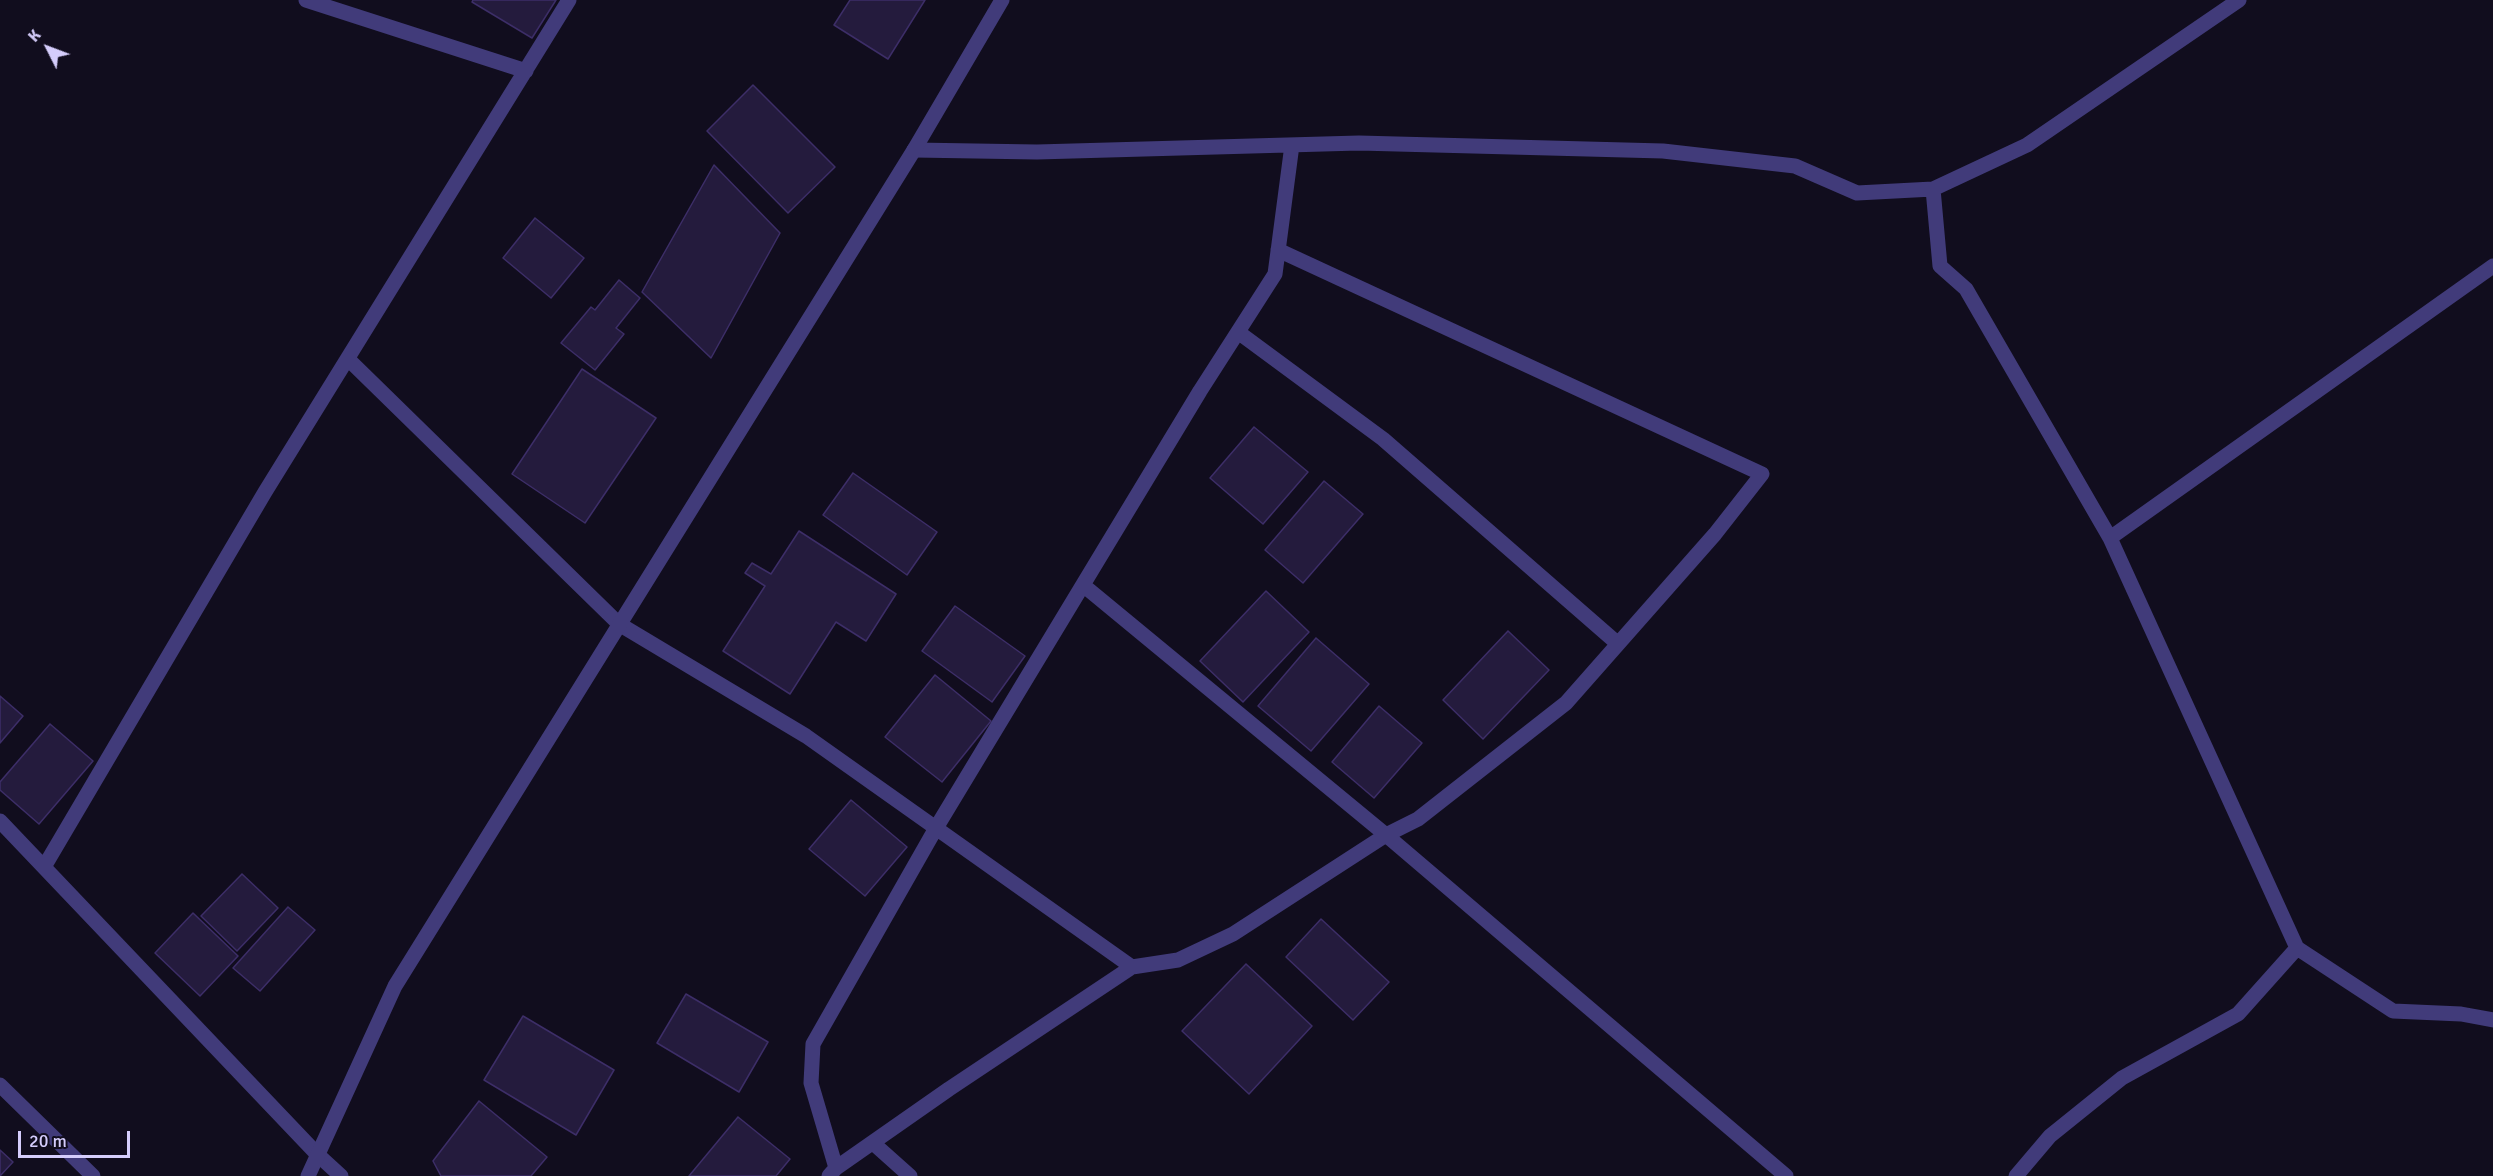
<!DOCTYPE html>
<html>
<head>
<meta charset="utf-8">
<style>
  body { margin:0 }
  #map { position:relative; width:2493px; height:1176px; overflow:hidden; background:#110d1e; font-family:Signika,sans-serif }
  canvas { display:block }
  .north { position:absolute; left:18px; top:18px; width:60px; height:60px; -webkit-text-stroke:4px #110d1e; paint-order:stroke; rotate:312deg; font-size:16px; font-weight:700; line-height:24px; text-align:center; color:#d5cdfc }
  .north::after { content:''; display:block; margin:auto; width:21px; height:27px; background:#d5cdfc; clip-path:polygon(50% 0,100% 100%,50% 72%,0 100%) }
  .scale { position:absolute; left:18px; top:1131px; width:112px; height:27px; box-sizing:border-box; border:3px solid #d5cdfc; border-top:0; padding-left:8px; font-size:18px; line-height:21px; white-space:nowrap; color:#d5cdfc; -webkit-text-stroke:4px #110d1e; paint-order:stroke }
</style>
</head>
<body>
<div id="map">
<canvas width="2493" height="1176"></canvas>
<div class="north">K</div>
<div class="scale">20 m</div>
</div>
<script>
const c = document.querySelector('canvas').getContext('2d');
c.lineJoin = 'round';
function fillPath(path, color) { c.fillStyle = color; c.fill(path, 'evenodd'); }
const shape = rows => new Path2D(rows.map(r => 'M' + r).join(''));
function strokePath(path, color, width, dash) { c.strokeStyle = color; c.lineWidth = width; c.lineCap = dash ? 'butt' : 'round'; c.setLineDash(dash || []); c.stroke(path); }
const building = shape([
  [473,0,556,0,532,38,472,2,473,0],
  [850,0,925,0,888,59,834,25,850,0],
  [753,85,835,167,788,213,707,131,753,85],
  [714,165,780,233,711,358,642,292,714,165],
  [535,218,584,258,551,298,503,258,535,218],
  [619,280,640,298,616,328,624,334,595,370,561,343,591,307,595,310,619,280],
  [582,369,656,418,585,523,512,474,582,369],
  [1254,427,1308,472,1263,524,1210,478,1254,427],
  [853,473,937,532,907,575,823,515,853,473],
  [1324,481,1363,514,1303,583,1265,550,1324,481],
  [799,531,896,594,866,641,836,622,790,694,723,651,765,586,745,573,752,563,771,574,799,531],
  [1266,591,1309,632,1243,702,1200,661,1266,591],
  [955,606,1025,656,992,702,922,651,955,606],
  [1508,631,1549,670,1483,739,1443,700,1508,631],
  [1316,638,1369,684,1311,751,1258,706,1316,638],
  [935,675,991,721,942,782,885,737,935,675],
  [0,696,23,716,0,743,0,696],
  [1379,706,1422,743,1374,798,1332,762,1379,706],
  [50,724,93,761,39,824,0,790,0,782,50,724],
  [851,800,907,847,865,896,809,849,851,800],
  [242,874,278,908,237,951,201,916,242,874],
  [288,907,315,930,260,991,233,968,288,907],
  [193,913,238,956,200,996,155,953,193,913],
  [1321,919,1389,982,1353,1020,1286,957,1321,919],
  [1246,964,1312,1026,1249,1094,1182,1031,1246,964],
  [686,994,768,1042,739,1092,657,1043,686,994],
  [523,1016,614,1070,576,1135,484,1080,523,1016],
  [479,1101,547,1157,531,1176,441,1176,433,1161,479,1101],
  [738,1117,790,1159,776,1176,689,1176,738,1117],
  [0,1150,13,1162,0,1176,0,1150]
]);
fillPath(building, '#241b3d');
strokePath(building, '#3d2e68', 1.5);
strokePath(shape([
  [306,0,526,71],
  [914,150,1037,152,1359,143,1663,151,1795,166,1857,193,1933,189,2027,145,2239,0],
  [1933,189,1940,266,1966,289,2110,538,2297,948,2393,1011,2461,1014,2493,1020],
  [1238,332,1383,439,1617,643],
  [348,359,619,624,806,736,1132,967],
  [2110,538,2493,266],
  [1083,585,1386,835,1786,1176],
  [0,821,317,1154,341,1176],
  [44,867,265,492,569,0],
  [0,1085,93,1176],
  [873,1143,910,1176],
  [836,1168,811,1083,813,1044,936,828,1200,391,1275,274,1292,145],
  [829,1176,836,1168,949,1089,1132,967,1178,960,1233,934,1386,835,1418,819,1566,703,1715,534,1762,474,1278,250],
  [2016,1176,2050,1136,2122,1078,2238,1014,2297,948]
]), '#413b7a', 15);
strokePath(shape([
  [308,1176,395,986,914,150,1002,0]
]), '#413b7a', 15);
</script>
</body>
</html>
